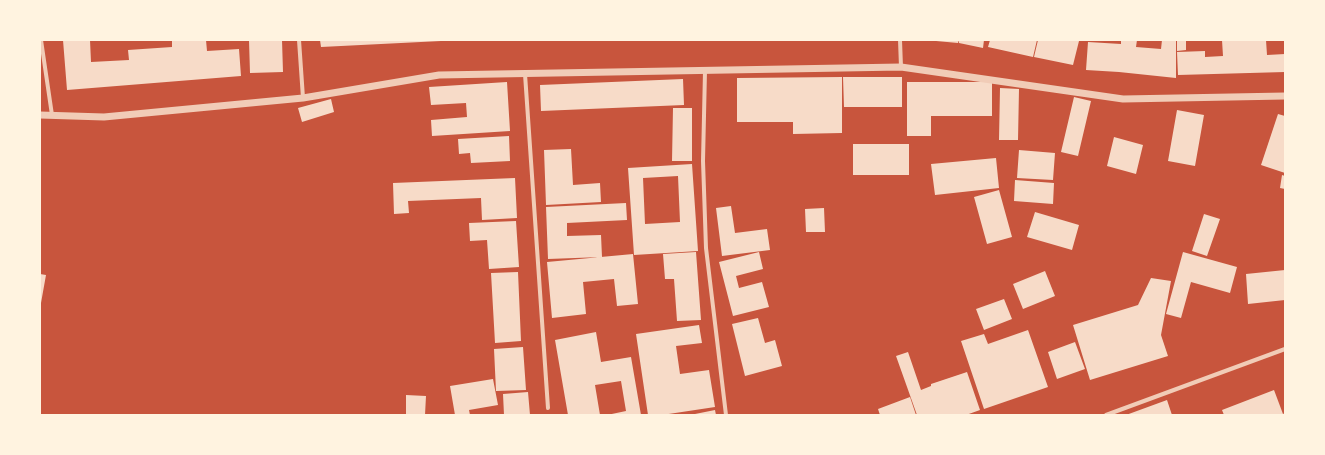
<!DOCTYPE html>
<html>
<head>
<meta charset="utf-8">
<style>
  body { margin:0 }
  #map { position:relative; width:1325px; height:455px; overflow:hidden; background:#c8553d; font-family:"Sofia Sans Condensed",sans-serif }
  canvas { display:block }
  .frame { position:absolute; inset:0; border:41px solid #fff3e0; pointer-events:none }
</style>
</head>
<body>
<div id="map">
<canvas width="1325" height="455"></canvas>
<div class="frame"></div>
</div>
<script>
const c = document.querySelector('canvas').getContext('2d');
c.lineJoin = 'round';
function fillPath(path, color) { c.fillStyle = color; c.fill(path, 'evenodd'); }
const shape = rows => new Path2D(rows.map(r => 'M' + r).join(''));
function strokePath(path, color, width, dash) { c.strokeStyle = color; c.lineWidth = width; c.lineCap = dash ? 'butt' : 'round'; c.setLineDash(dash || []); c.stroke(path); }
fillPath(shape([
  [63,40,90,40,91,62,129,60,128,50,172,47,172,40,206,40,207,51,239,49,241,76,67,90],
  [249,40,282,40,283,72,250,73],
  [320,40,441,40,441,41,321,47],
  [936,40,959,40,958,43,936,41],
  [959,40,984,40,983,48,959,43],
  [990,40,1037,40,1033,57,988,47],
  [1038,40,1079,41,1073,65,1034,57],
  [1121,40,1137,40,1136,47,1161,49,1162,40,1176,40,1176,78,1119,72,1086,70,1088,42,1121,44],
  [1177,40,1186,40,1186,50,1177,51],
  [1222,40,1266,40,1267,55,1285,54,1285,72,1178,75,1177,52,1205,51,1205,57,1223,56],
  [842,77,842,133,793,134,793,122,737,122,737,78],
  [843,77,902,77,902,107,844,107],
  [683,79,684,105,541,111,540,85],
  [507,82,510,131,432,136,431,120,467,117,466,103,431,105,429,87],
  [907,82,992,82,992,116,931,116,931,136,907,136],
  [1000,88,1019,89,1018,140,999,140],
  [1074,97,1091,101,1078,156,1061,152],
  [331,99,334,112,302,122,298,108],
  [673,108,692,108,692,161,672,161],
  [1177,110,1204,115,1195,166,1168,161],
  [1278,114,1285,116,1285,173,1261,165],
  [509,136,510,161,471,163,470,153,459,154,458,139],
  [1114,137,1143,145,1136,174,1107,166],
  [853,144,909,144,909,175,853,175],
  [571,149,573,185,600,183,601,202,546,205,544,150],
  [1019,150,1055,153,1053,180,1017,178],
  [996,158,999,188,935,195,931,164],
  [692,164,698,251,634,255,628,168],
  [678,176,680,222,645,224,643,178],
  [1282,175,1285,176,1285,189,1280,188],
  [515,178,517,218,482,220,481,198,408,201,409,213,394,214,393,183],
  [1015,180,1054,183,1053,204,1014,201],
  [999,190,1012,237,987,244,974,197],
  [626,203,627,220,567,223,567,236,601,235,602,257,548,259,546,207],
  [731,206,735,233,767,229,770,250,722,256,716,208],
  [824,208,825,232,806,232,805,209],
  [1035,212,1079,225,1072,250,1027,237],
  [1204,214,1220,219,1207,256,1192,251],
  [516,221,519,267,489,269,487,240,470,241,469,223],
  [696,252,701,320,677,321,674,279,665,279,663,254],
  [759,252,763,269,736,276,739,288,762,282,769,307,733,316,719,262],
  [1183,252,1237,267,1230,293,1191,282,1181,318,1166,314],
  [633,254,638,304,617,306,614,279,583,282,586,314,552,318,547,262],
  [1285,270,1285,300,1248,304,1246,274],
  [1045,271,1055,296,1023,309,1013,284],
  [518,272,521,341,495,343,491,273],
  [40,274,46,275,41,303,40,303],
  [1151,278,1171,281,1161,335,1168,356,1090,380,1073,325,1138,305],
  [1004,299,1012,319,984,330,976,309],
  [758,318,765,343,775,340,782,366,745,376,732,324],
  [699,325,702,343,676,346,680,374,709,370,715,407,662,415,648,415,636,334],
  [1028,330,1048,387,984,409,961,341,984,334,988,344],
  [596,332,601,362,631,357,641,415,607,415,626,411,621,381,595,385,600,415,568,415,555,340],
  [1075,342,1085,369,1057,379,1048,352],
  [523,347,526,390,496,391,494,349],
  [908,352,921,390,931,386,931,384,967,372,980,410,966,415,917,415,896,356],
  [493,379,498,405,469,410,470,415,455,415,450,386],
  [1274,390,1283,414,1285,413,1285,415,1224,415,1222,410],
  [528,392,530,415,504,415,503,394],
  [406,395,426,396,425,415,406,415],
  [910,397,916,415,880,415,878,409],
  [1167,400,1172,415,1126,415],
  [715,410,716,415,695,415,695,414]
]), '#f7dbc8');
strokePath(shape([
  [41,40,52,115],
  [299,40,303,98],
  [900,40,901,67],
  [705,71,703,161,706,248,726,415],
  [525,74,548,408],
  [1106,415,1285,349]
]), '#f1ccb7', 4);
strokePath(shape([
  [40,115,104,117,303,98,439,75,901,67,1123,99,1285,96]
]), '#f1ccb7', 7);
</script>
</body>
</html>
